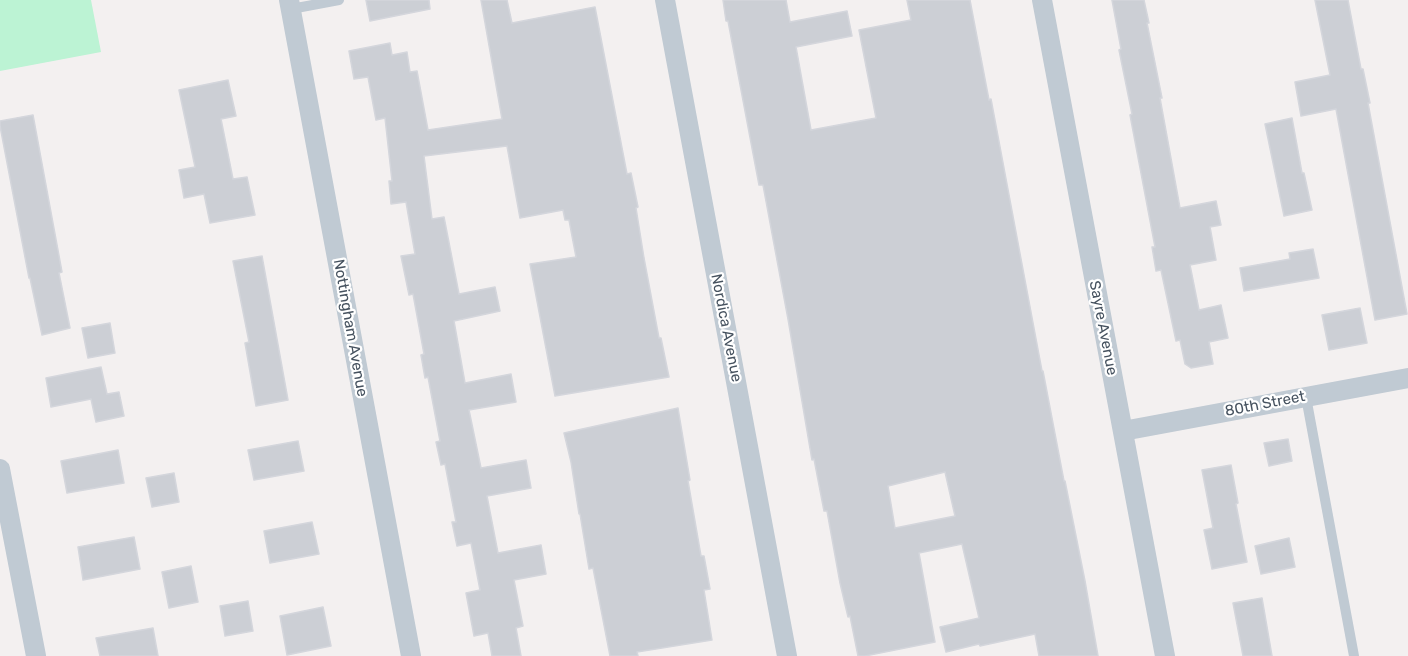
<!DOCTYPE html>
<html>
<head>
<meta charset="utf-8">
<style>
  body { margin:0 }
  canvas { display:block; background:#f3f0f0 }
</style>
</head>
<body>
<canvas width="1408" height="656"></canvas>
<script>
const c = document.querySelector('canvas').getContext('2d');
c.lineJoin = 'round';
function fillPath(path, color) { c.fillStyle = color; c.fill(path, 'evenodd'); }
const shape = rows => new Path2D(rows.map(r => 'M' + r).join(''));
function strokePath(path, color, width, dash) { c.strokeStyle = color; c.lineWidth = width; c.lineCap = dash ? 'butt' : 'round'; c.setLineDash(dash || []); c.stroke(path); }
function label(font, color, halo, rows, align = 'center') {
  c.font = font + ' Rubik,sans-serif'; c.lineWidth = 4.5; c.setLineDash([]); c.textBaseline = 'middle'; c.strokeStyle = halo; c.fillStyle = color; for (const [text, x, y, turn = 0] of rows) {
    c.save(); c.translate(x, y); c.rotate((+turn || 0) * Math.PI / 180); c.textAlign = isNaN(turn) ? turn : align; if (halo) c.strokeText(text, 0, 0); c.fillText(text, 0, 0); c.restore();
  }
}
fillPath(shape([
  [0,0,91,0,101,52,0,71]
]), '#bcf3d4');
const building = shape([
  [366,0,429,0,430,9,370,21,366,0],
  [481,0,507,0,512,23,595,7,627,174,631,173,638,207,636,208,644,258,659,338,661,338,669,377,555,396,530,264,576,257,569,220,565,220,563,210,520,218,507,146,424,156,432,219,444,217,459,294,495,287,500,311,454,321,465,383,511,374,516,402,469,410,481,468,526,460,531,488,487,496,498,553,541,545,546,574,514,580,523,626,516,628,521,656,492,656,488,633,474,636,466,593,480,590,471,543,457,546,452,522,456,522,445,464,441,465,436,442,440,441,428,377,425,378,421,355,424,354,413,294,409,295,401,256,415,254,406,202,391,204,389,181,392,181,385,118,376,120,368,77,354,79,349,51,390,43,392,55,407,52,410,72,417,71,428,130,502,119,481,0],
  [723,0,786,0,790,22,847,11,852,36,796,47,811,130,876,118,859,30,911,20,907,0,970,0,989,100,991,99,1042,371,1043,371,1064,481,1065,481,1085,581,1098,656,1039,656,1035,634,980,646,979,644,946,652,940,627,979,618,962,544,919,553,935,642,865,656,858,656,850,616,848,617,840,583,827,511,824,511,814,459,812,460,788,319,763,185,759,185,728,21,726,21,723,0],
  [945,472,955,516,895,528,888,486,945,472],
  [1112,0,1144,0,1149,23,1147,23,1162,98,1160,98,1180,208,1216,201,1221,225,1210,227,1216,260,1190,265,1199,310,1221,305,1228,338,1209,342,1213,364,1191,368,1185,364,1180,340,1176,341,1161,270,1156,271,1152,247,1155,247,1130,115,1132,114,1119,50,1121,49,1112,0],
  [1315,0,1348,0,1361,69,1363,69,1370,103,1368,103,1407,314,1375,320,1336,109,1301,116,1295,82,1330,75,1315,0],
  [228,80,236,116,221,119,233,179,247,177,255,215,210,223,204,194,184,198,179,170,195,167,179,90,228,80],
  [33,115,62,272,59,273,70,328,42,335,30,278,29,278,0,126,0,121,33,115],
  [1292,118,1302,173,1304,173,1312,210,1284,216,1265,124,1292,118],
  [1313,249,1319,278,1244,291,1240,268,1290,259,1289,253,1313,249],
  [262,256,288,400,256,406,245,343,249,342,233,261,262,256],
  [1360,308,1367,343,1329,350,1322,315,1360,308],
  [110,323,115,353,88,358,82,328,110,323],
  [101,367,107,394,119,392,124,416,96,422,91,399,51,407,46,378,101,367],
  [678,408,690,480,688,481,701,556,704,556,710,589,704,590,712,640,637,652,638,656,610,656,593,568,589,569,580,514,579,514,571,462,564,433,678,408],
  [1288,439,1292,461,1269,466,1264,443,1288,439],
  [298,441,304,471,254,480,248,450,298,441],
  [118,450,124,483,67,493,61,461,118,450],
  [1231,465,1238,503,1236,504,1247,562,1212,569,1204,530,1213,528,1202,470,1231,465],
  [174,473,179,502,152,507,146,478,174,473],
  [312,522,319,554,270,563,264,531,312,522],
  [134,537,140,569,83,580,78,547,134,537],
  [1289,538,1295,567,1261,574,1255,546,1289,538],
  [191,566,198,602,169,608,162,572,191,566],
  [1262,598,1272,656,1243,656,1233,603,1262,598],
  [248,601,253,631,225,636,220,606,248,601],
  [323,607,331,646,287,655,280,616,323,607],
  [153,628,158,656,100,656,96,638,153,628]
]);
fillPath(building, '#cccfd5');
strokePath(building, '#d4d6dc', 1.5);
strokePath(shape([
  [291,9,339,0],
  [1306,397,1354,656]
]), '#c0cad3', 10);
strokePath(shape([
  [289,0,411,656],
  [665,0,787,656],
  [1042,0,1165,656],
  [1123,431,1408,378],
  [0,469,36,656]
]), '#c0cad3', 20);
label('15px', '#46525f', '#fff', [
  ["Nottingham Avenue",350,328,80],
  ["Nordica Avenue",726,328,79],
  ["Sayre Avenue",1103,328,79],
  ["80th Street",1265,404,-11]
]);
</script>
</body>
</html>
